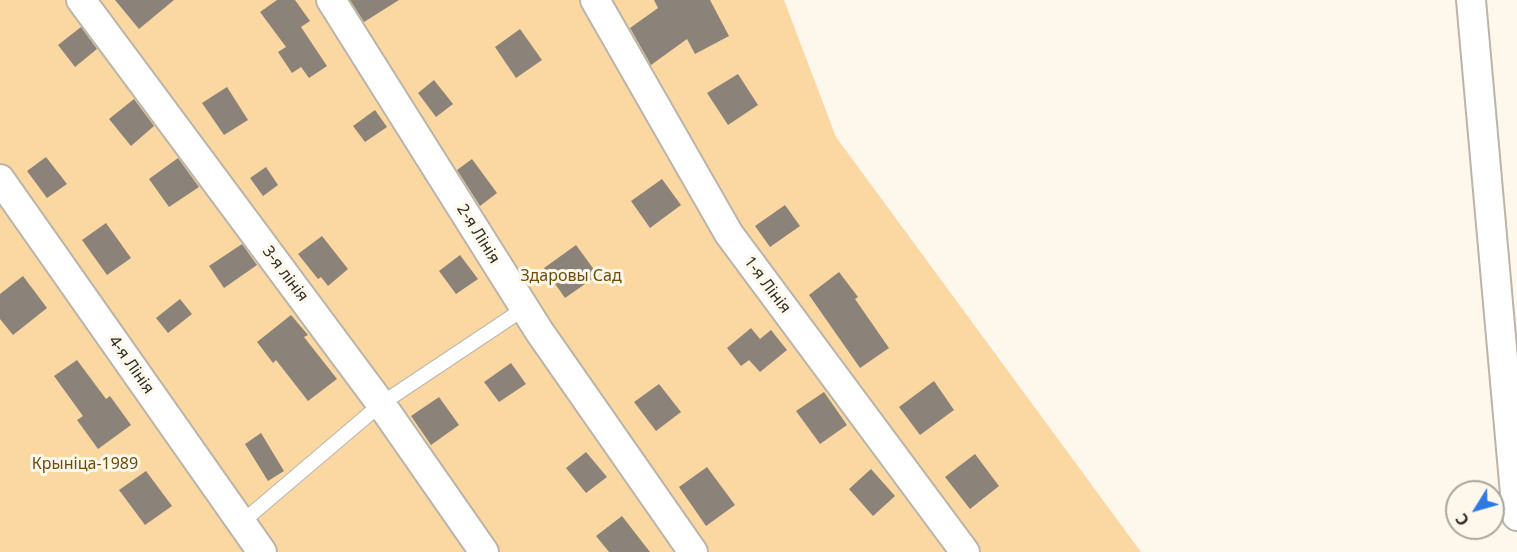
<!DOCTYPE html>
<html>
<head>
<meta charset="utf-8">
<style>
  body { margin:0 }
  #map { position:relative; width:1517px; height:552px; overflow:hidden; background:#fef7eb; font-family:"Noto Sans",sans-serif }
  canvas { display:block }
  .north { position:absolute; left:1445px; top:480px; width:60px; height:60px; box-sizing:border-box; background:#fef7eb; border:2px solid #aba69d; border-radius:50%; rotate:233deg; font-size:16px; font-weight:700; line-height:24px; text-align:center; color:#2f2c27 }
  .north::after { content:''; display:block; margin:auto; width:21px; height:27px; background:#2d7ae5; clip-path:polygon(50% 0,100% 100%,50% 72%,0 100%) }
</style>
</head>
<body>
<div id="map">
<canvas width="1517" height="552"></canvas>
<div class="north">С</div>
</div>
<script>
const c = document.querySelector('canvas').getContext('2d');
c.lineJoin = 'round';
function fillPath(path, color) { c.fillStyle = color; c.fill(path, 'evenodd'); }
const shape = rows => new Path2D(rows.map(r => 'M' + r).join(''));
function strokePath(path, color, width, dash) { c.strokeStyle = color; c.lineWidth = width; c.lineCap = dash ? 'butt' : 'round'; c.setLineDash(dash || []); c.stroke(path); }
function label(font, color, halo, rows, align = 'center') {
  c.font = font + ' "Noto Sans",sans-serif'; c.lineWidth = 6; c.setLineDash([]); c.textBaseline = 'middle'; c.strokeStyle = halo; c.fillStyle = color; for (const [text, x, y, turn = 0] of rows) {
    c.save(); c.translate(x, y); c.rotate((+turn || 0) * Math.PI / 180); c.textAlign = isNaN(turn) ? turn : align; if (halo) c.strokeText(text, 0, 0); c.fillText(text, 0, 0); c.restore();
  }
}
fillPath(shape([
  [0,0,784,0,836,137,1141,552,0,552]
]), '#fbd8a2');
fillPath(shape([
  [115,0,174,0,139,29],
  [277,0,295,0,310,21,301,27,327,66,309,78,301,67,292,73,278,52,286,47,260,12],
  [350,0,399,0,364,22],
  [654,0,710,0,729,36,695,54,687,39,651,65,630,28,658,8],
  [81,27,97,49,75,67,58,45],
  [520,29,542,60,516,78,495,47],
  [738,74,758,105,728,125,707,93],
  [434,80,453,104,436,117,418,93],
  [227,87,248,120,224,135,202,103],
  [134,99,154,126,131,146,109,119],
  [375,110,387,127,365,142,353,126],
  [46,157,67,184,47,198,27,171],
  [178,158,199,187,169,207,149,179],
  [472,159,497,193,480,206,457,170],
  [266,167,278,185,263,196,250,178],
  [662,179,681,205,650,228,631,201],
  [785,205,800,226,770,247,755,226],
  [106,223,131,258,107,275,82,240],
  [322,236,348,269,328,286,321,277,318,279,298,254],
  [242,244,257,265,224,288,209,266],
  [576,245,598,275,565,298,544,268],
  [460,255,478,279,456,294,439,271],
  [839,272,858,297,855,299,889,348,860,368,809,295],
  [23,276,47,308,13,335,0,319,0,294],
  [180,299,192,314,168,333,156,318],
  [291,315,308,335,304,337,337,379,308,401,276,360,273,363,257,342],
  [751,328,760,339,771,330,787,350,760,372,749,360,741,366,727,348],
  [77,360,106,399,110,396,131,425,98,449,77,420,83,416,54,376],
  [511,363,526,384,499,402,484,382],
  [934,381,954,410,920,435,899,407],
  [659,384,681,412,656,431,634,402],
  [824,392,847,425,820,444,796,411],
  [439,397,459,425,431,445,411,416],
  [261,433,284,471,268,481,245,444],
  [586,452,607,477,586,493,566,468],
  [975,454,999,486,970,509,945,477],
  [707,467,735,505,706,526,679,487],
  [871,469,895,496,873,516,849,489],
  [146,471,172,506,145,525,119,490],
  [622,516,650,552,609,552,596,536]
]), '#8b8379');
const lane = shape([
  [241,523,381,404,525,308]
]);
const street = shape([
  [81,0,381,404,484,552],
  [331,0,539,331,693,552],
  [595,0,729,234,965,552],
  [1471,0,1517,516],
  [0,179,262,552]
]);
strokePath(lane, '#bbb4a9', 16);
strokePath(street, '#bbb4a9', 32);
strokePath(lane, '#fff', 14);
strokePath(street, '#fff', 28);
label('16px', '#2f2c27', '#fef7eb', [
  ["2-я Лінія",478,234,58],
  ["3-я лінія",285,274,53],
  ["1-я Лінія",767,285,53],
  ["4-я Лінія",131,365,55]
]);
label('16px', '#6d4c08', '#fef7eb', [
  ["Здаровы Сад",571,276],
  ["Крыніца-1989",85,464]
]);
</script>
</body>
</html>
